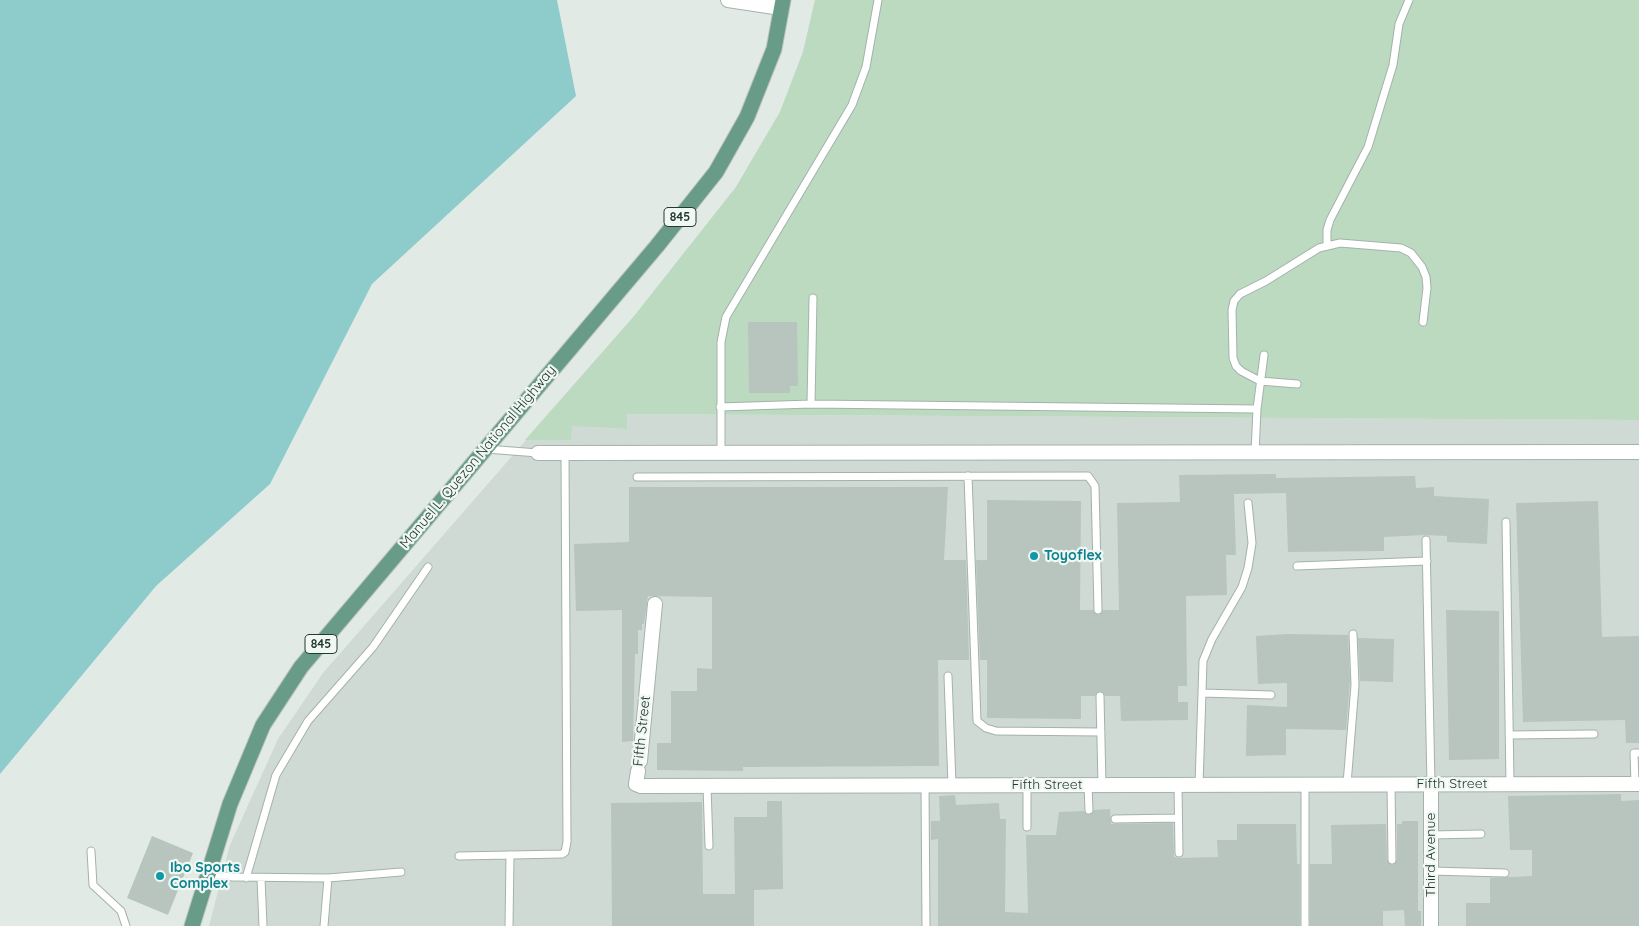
<!DOCTYPE html>
<html>
<head>
<meta charset="utf-8">
<style>
  body { margin:0 }
  canvas { display:block; background:#e1eae5 }
</style>
</head>
<body>
<canvas width="1639" height="926"></canvas>
<script>
const c = document.querySelector('canvas').getContext('2d');
c.lineJoin = 'round';
function fillPath(path, color) { c.fillStyle = color; c.fill(path, 'evenodd'); }
const shape = rows => new Path2D(rows.map(r => 'M' + r).join(''));
function strokePath(path, color, width, dash) { c.strokeStyle = color; c.lineWidth = width; c.lineCap = dash ? 'butt' : 'round'; c.setLineDash(dash || []); c.stroke(path); }
function label(font, color, halo, rows, align = 'center') {
  c.font = font + ' Quicksand,sans-serif'; c.lineWidth = 4.5; c.setLineDash([]); c.textBaseline = 'middle'; c.strokeStyle = halo; c.fillStyle = color; for (const [text, x, y, turn = 0] of rows) {
    c.save(); c.translate(x, y); c.rotate((+turn || 0) * Math.PI / 180); c.textAlign = isNaN(turn) ? turn : align; if (halo) c.strokeText(text, 0, 0); c.fillText(text, 0, 0); c.restore();
  }
}
fillPath(shape([
  [815,0,1639,0,596,396,593,427,627,429,626,414,1639,420,1639,926,209,926,230,845,278,739,323,673,635,315,736,187,780,112,803,52]
]), '#d0dad4');
fillPath(shape([
  [815,0,1639,0,1639,420,627,414,627,429,572,426,571,440,525,440,635,315,736,187,780,112,803,52]
]), '#bcdac0');
fillPath(shape([
  [0,0,557,0,576,96,372,284,270,484,156,586,0,774]
]), '#8ecbcb');
fillPath(shape([
  [748,322,797,322,798,386,790,386,790,393,749,393],
  [1276,474,1276,478,1415,476,1416,488,1434,487,1434,496,1489,499,1487,544,1447,542,1447,536,1425,535,1384,537,1384,551,1288,552,1286,493,1234,494,1236,555,1226,555,1227,595,1186,596,1187,686,1178,686,1178,702,1188,702,1188,720,1121,721,1120,696,1105,696,1100,691,1095,696,1081,696,1081,719,987,718,987,660,980,660,976,560,987,560,987,500,1081,501,1080,610,1093,610,1099,615,1103,610,1119,610,1117,503,1180,502,1179,475],
  [629,487,948,487,944,560,966,560,969,660,938,660,939,766,743,767,743,771,657,770,657,743,671,743,671,691,697,691,697,668,712,669,712,597,648,596,644,624,642,624,642,630,638,630,638,654,635,654,633,741,622,742,622,610,576,611,574,544,629,542],
  [1598,501,1602,637,1639,636,1639,743,1626,743,1625,720,1523,722,1516,503],
  [1446,610,1499,611,1499,759,1449,760],
  [1287,634,1348,635,1350,681,1346,730,1286,729,1286,755,1246,756,1247,705,1287,707,1287,683,1258,684,1256,636],
  [1358,638,1394,639,1393,682,1360,681],
  [1621,794,1621,801,1639,800,1639,926,1466,926,1466,903,1490,903,1490,878,1532,876,1532,850,1510,850,1508,796],
  [955,795,956,805,999,803,1000,819,1006,819,1005,912,1028,913,1026,835,1056,835,1059,812,1084,811,1090,815,1094,810,1110,809,1111,824,1173,823,1174,857,1179,858,1218,857,1217,840,1237,840,1237,824,1296,824,1297,864,1300,864,1300,926,938,926,938,839,931,840,931,821,940,821,939,796],
  [767,801,782,801,783,889,754,890,754,926,612,926,611,803,702,802,703,894,735,894,734,817,767,817],
  [1402,821,1418,821,1418,911,1421,911,1421,926,1405,926,1404,910,1383,911,1383,926,1310,926,1310,864,1332,864,1331,825,1386,824,1387,860,1393,865,1397,860,1397,824,1402,824],
  [152,836,193,853,168,915,127,898]
]), '#b7c5be');
const service = shape([
  [1327,245,1327,230,1330,220,1368,147,1393,65,1399,24,1409,0],
  [1297,384,1260,381,1241,371,1236,366,1233,358,1232,310,1234,301,1240,294,1266,281,1319,248,1340,243,1401,248,1411,253,1422,267,1426,277,1427,288,1423,322],
  [811,404,813,298],
  [720,407,811,404,1257,409],
  [486,449,538,453],
  [721,451,721,342,726,317,852,105,866,67,878,0],
  [1255,453,1257,409,1264,355],
  [968,476,977,721,986,728,996,731,1101,732],
  [637,477,1088,476,1095,486,1098,610],
  [1506,522,1510,784],
  [1426,540,1431,785],
  [1297,566,1427,561],
  [948,676,952,785],
  [1202,693,1271,695],
  [1100,696,1102,785],
  [1509,735,1594,734],
  [1305,784,1305,926],
  [1347,784,1355,685,1353,634],
  [1391,784,1392,860],
  [1635,784,1634,753,1639,753],
  [925,785,926,926],
  [1088,785,1089,810],
  [1178,785,1179,853],
  [1199,785,1203,661,1212,639,1242,587,1248,568,1252,543,1248,503],
  [707,786,709,846],
  [1115,819,1178,818],
  [1027,827,1027,785],
  [1430,835,1481,834],
  [91,851,93,885,121,911,126,926],
  [459,856,562,854,565,852,567,842,565,453],
  [1430,871,1505,873],
  [208,874,233,877,328,878,401,872],
  [246,878,276,775,308,721,373,647,428,567],
  [261,878,263,926],
  [324,926,328,878],
  [509,926,510,855]
]);
const minor = shape([
  [728,0,781,8],
  [538,453,1639,452],
  [640,761,655,604],
  [638,771,636,784,641,786,1639,784],
  [1431,926,1431,785]
]);
const primary = shape([
  [192,926,230,804,263,725,301,667,657,246,716,172,747,117,774,49,783,0]
]);
strokePath(service, '#a4b2ab', 9);
strokePath(minor, '#a4b2ab', 16);
strokePath(primary, '#bdc4c1', 17);
strokePath(service, '#fff', 7);
strokePath(minor, '#fff', 14);
strokePath(primary, '#699c88', 15);
for (const [x, y, r, color] of [
  [1034,556,5,"#0f9aa8"],
  [160,876,5,"#0f9aa8"]
]) { const dot = new Path2D(); dot.arc(x, y, r, 0, 2 * Math.PI); c.fillStyle = color; c.fill(dot); strokePath(dot, '#f1f7f3', 2); }
for (const [x, y, w] of [
  [680,217,32],
  [321,644,32]
]) { const box = new Path2D(); box.roundRect(x - w / 2, y - 9.5, w, 19, 4); c.fillStyle = '#f1f7f3'; c.fill(box); strokePath(box, '#233a30', 1); }
label('bold 12px', '#233a30', null, [
  ["845",680,217],
  ["845",321,644]
]);
label('14px', '#233a30', '#f1f7f3', [
  ["Manuel L. Quezon National Highway",478,457,-50],
  ["Fifth Street",642,731,-84],
  ["Fifth Street",1452,784],
  ["Fifth Street",1047,785],
  ["Third Avenue",1431,855,-90]
]);
label('bold 14px', '#0d838f', '#f1f7f3', [
  ["Toyoflex",1044,556],
  ["Ibo Sports",170,868],
  ["Complex",170,884]
], 'left');
</script>
</body>
</html>
